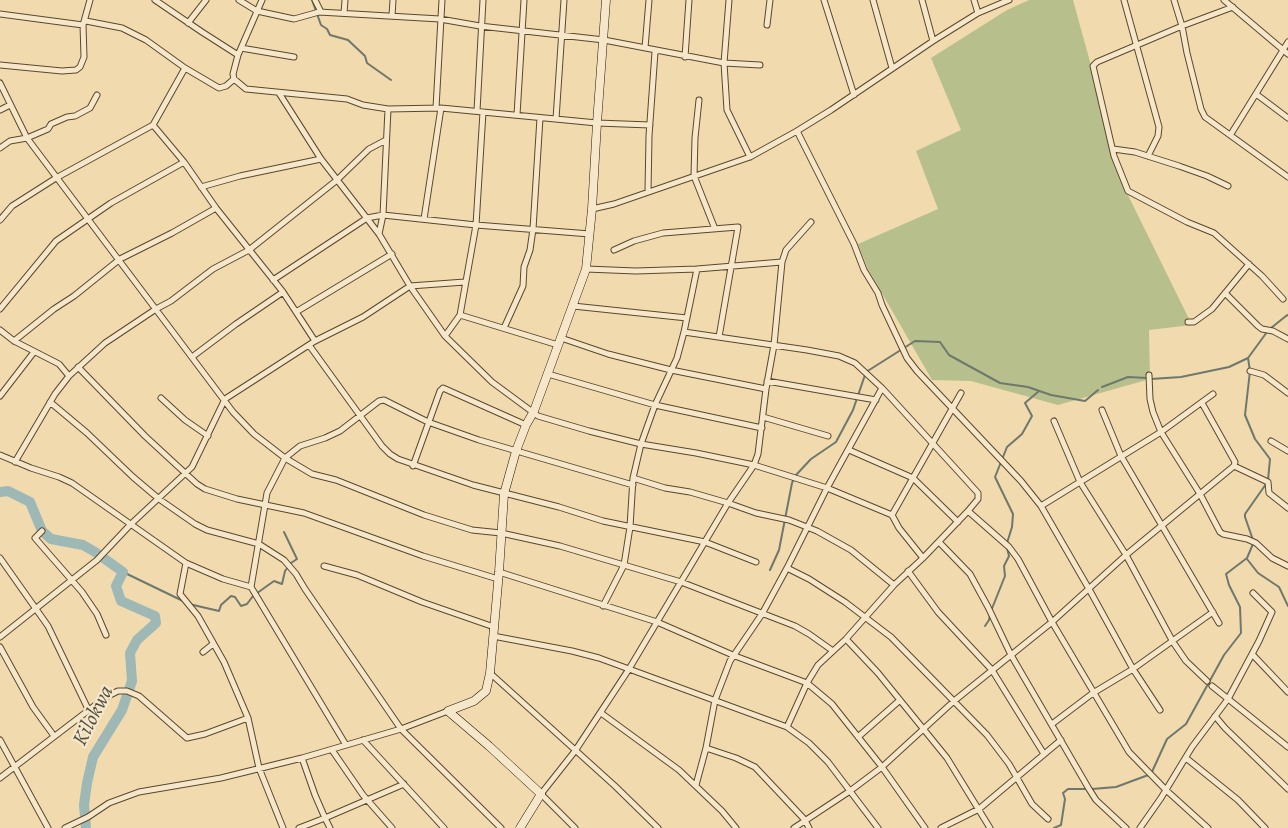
<!DOCTYPE html>
<html>
<head>
<meta charset="utf-8">
<style>
  body { margin:0 }
  canvas { display:block; background:#f1daae }
</style>
</head>
<body>
<canvas width="1288" height="828"></canvas>
<script>
const c = document.querySelector('canvas').getContext('2d');
c.lineJoin = 'round';
function fillPath(path, color) { c.fillStyle = color; c.fill(path, 'evenodd'); }
const shape = rows => new Path2D(rows.map(r => 'M' + r).join(''));
function strokePath(path, color, width, dash) { c.strokeStyle = color; c.lineWidth = width; c.lineCap = dash ? 'butt' : 'round'; c.setLineDash(dash || []); c.stroke(path); }
function label(font, color, halo, rows, align = 'center') {
  c.font = font + ' Alegreya,serif'; c.lineWidth = 4.5; c.setLineDash([]); c.textBaseline = 'middle'; c.strokeStyle = halo; c.fillStyle = color; for (const [text, x, y, turn = 0] of rows) {
    c.save(); c.translate(x, y); c.rotate((+turn || 0) * Math.PI / 180); c.textAlign = isNaN(turn) ? turn : align; if (halo) c.strokeText(text, 0, 0); c.fillText(text, 0, 0); c.restore();
  }
}
fillPath(shape([
  [1029,0,1073,0,1125,189,1192,325,1149,330,1150,379,1058,405,971,381,932,380,868,269,858,244,938,209,916,151,961,130,931,58,1007,10]
]), '#b7c08d');
strokePath(shape([
  [312,0,321,25,327,29,330,35,348,40,365,56,367,63,391,80],
  [1271,328,1286,316,1288,315],
  [1248,358,1250,371,1245,415,1255,439,1270,459,1268,480],
  [1151,379,1181,377,1229,367,1248,358,1267,332],
  [1102,387,1128,377,1147,378],
  [1253,540,1245,517,1245,514,1266,484],
  [1007,543,1012,527,1013,514,995,477,1007,447,1022,434,1032,416,1025,403,1039,391],
  [1247,559,1258,573,1279,587,1288,606],
  [770,570,779,550,792,483,796,475,811,459,836,442,853,410,866,372,915,341,940,342,949,355,1000,383,1028,387,1051,395,1085,401,1098,390],
  [123,572,183,601],
  [189,604,219,611,221,605,231,596,235,597,241,606,247,604,253,596,274,581,282,584,285,571,291,563,297,559,284,532],
  [991,611,1005,576,1004,566,1009,556,1007,548],
  [985,626,989,620,990,615],
  [1092,789,1116,787,1151,774,1167,739,1186,724,1224,655,1241,633,1240,607,1229,585,1226,574,1247,558,1253,544],
  [1054,828,1061,825,1065,799,1063,793,1068,789,1087,789]
]), '#6e786d', 2);
strokePath(shape([
  [0,492,8,491,30,502,42,531,51,539,83,545,95,552,123,572,116,586,121,601,155,616,156,623,137,640,130,653,132,681,122,710,93,757,87,783,84,805,86,828]
]), '#9eb8b5', 10);
const street = shape([
  [239,0,257,11,294,19,319,12,440,19,480,26,604,40,724,63,760,65],
  [315,0,321,12],
  [729,0,724,63,727,110,750,157],
  [824,0,854,95],
  [873,0,892,68],
  [922,0,933,41],
  [974,0,978,13],
  [1124,0,1159,127,1158,136,1148,156],
  [1174,0,1182,26,1187,53,1201,109,1205,117,1288,177],
  [1224,0,1288,54],
  [1233,7,1182,26,1097,62,1093,66,1114,156,1128,191,1187,222,1214,233,1262,276,1283,299],
  [344,13,345,0],
  [0,14,83,25],
  [392,16,393,0],
  [86,21,122,28,146,40,185,68,219,88,226,86,234,79,233,74,238,55,202,32,155,0],
  [188,23,206,0],
  [767,25,770,0],
  [241,48,294,57],
  [645,48,649,0],
  [238,55,262,0],
  [685,57,689,0],
  [0,65,62,71,76,70,80,67,84,57,83,25,90,0],
  [234,79,246,89,347,99,363,105,388,109,441,108,597,123,650,125],
  [0,83,27,138,233,412,254,434,285,458,312,474,336,480,424,515,472,530,501,533,560,546,681,582,795,626,809,634,833,651],
  [279,93,321,159,379,234,410,286,445,336,492,382,538,416,589,431,641,444,696,453,754,465,827,488,892,515,899,528,923,558],
  [1256,94,1288,118],
  [699,100,695,138,694,176,715,229],
  [436,108,442,0],
  [0,110,10,105],
  [477,111,483,0],
  [517,115,524,0],
  [556,119,564,0],
  [153,125,185,68],
  [797,131,854,244,864,270,878,293,882,305,907,358,917,371,1021,481,1041,506,1089,589,1133,669,1160,710],
  [1231,134,1288,42],
  [0,148,10,141,27,138,48,129,51,124,67,117,75,116,90,108,97,95],
  [1113,149,1135,152,1179,166,1207,176,1228,186],
  [201,187,240,176,321,159],
  [648,192,649,136,655,52,658,51],
  [592,209,614,204,750,157,797,131,831,110,933,41,978,13,1009,0],
  [424,219,441,108],
  [0,220,12,206,56,178,153,125,184,162,216,208,283,292,315,341],
  [379,234,383,215,388,109],
  [614,250,634,241,663,233,738,227,719,337],
  [586,269,636,271,697,269,782,262],
  [273,280,367,218,383,215,476,225,590,234],
  [1225,293,1258,326,1262,329,1273,331,1288,339],
  [573,306,687,318],
  [0,309,56,241,111,203,184,162],
  [296,312,392,254],
  [460,315,558,345],
  [1188,322,1194,322,1212,309,1249,264],
  [504,328,523,286,524,267,530,250,533,229,540,118],
  [0,330,14,341,59,364,69,376],
  [684,332,807,350,839,356,855,363,882,388,978,493,978,499,968,511,923,558,894,585,846,639,818,665,807,683,787,727],
  [445,336,460,315,476,225,483,112],
  [561,338,608,354,671,370,766,389],
  [14,341,54,309,74,296,120,259,172,233,216,208],
  [309,345,382,446,390,454,398,459,473,485,559,507,603,521,705,542,756,562],
  [192,357,236,324,283,292],
  [78,367,145,436,197,484,205,489,237,499,304,513,423,556,498,579],
  [1250,371,1264,375,1288,393],
  [548,374,655,405,762,428],
  [1149,375,1150,399,1153,412,1161,432,1200,494,1220,532,1223,534,1247,539,1256,543,1272,558,1288,566],
  [767,381,876,400],
  [0,396,34,352],
  [161,398,185,420,208,436],
  [50,402,87,433,133,477,159,499,195,524,207,530,259,544,284,560,296,574,305,589,401,729,501,828],
  [1202,403,1235,462,1234,466],
  [1102,410,1121,456,1219,623],
  [763,417,828,436],
  [1054,421,1080,482,1126,555,1173,642,1186,661,1207,681],
  [1271,441,1288,451],
  [849,450,913,478,958,522],
  [0,455,31,468,59,477,72,483,186,563,223,579,251,587],
  [15,462,55,394,69,376,105,343,156,309,171,301,213,269,249,250,337,180,369,149,386,140],
  [413,466,440,391,443,388,526,425],
  [1234,466,1268,482,1269,493,1288,508],
  [633,478,665,488,690,492,728,503,756,513,789,520,817,531,851,550,894,585],
  [1041,506,1161,432,1213,394],
  [968,511,1009,547,1018,559,1052,622,1129,752,1166,790,1208,828],
  [892,515,961,393],
  [42,531,35,538,82,592,97,614,106,635],
  [939,542,970,574,988,607,1011,655,1089,789,1096,800,1126,828],
  [0,558,48,626,89,711],
  [186,563,180,594,198,616,224,662,248,718],
  [324,566,357,575,422,602,494,627],
  [787,568,809,579,845,602,891,637,987,735,1009,764,1032,804,1048,819],
  [908,571,938,612,992,670,1044,754],
  [499,572,657,622,735,656,807,683,832,704,882,767,925,828],
  [603,606,624,565,630,527,633,478,641,444,655,405,677,358,684,332,697,269],
  [493,636,572,651,599,658,787,727,809,743,828,762,878,828],
  [0,637,97,560,131,524,192,467,225,399,315,341,363,317,410,286,465,282],
  [846,639,878,673,947,758,990,828],
  [0,647,33,707,54,736],
  [203,652,213,644],
  [1252,654,1288,692],
  [490,673,615,786,658,828],
  [1212,686,1288,747],
  [601,713,679,770,722,811,736,828],
  [1215,716,1225,728,1288,789],
  [1052,724,1093,693,1133,669,1213,612],
  [858,737,900,700],
  [0,740,48,828],
  [363,740,444,828],
  [346,745,251,587,267,493,285,458,300,446,325,438,340,431,379,401,384,400,428,422,479,440,633,485],
  [706,748,736,758,755,767,805,820,809,828],
  [332,750,363,795,392,828],
  [302,758,315,795,325,818,404,784],
  [1186,758,1238,800,1265,828],
  [0,778,106,697,118,691,127,691,139,696,187,738,205,734,248,718,259,768,283,828],
  [696,785,706,748,715,700,730,661,762,614,787,568,827,488,882,388],
  [65,828,88,817,109,803,139,792,221,778,302,758,401,729,448,711],
  [299,828,325,818,330,828],
  [575,828,541,794,575,751,629,669,728,503,754,465,758,454,766,389,774,345,782,262,786,250,811,222],
  [794,828,850,791,882,767,954,701,1052,622,1126,555,1234,466],
  [941,828,979,809,1061,740],
  [1140,828,1161,798,1192,747,1228,699,1259,641,1272,612,1253,593]
]);
const secondary = shape([
  [520,828,541,794,489,746,448,711,474,701,486,691,490,673,499,572,504,494,516,451,526,425,534,411,586,269,592,209,597,123,606,0]
]);
strokePath(street, '#59482d', 7);
strokePath(secondary, '#261702', 9);
strokePath(street, '#f6e7ca', 5);
strokePath(secondary, '#f6e7ca', 8);
label('italic 21px', '#504f41', '#f6e7ca', [
  ["Kilokwa",94,716,-63]
]);
</script>
</body>
</html>
